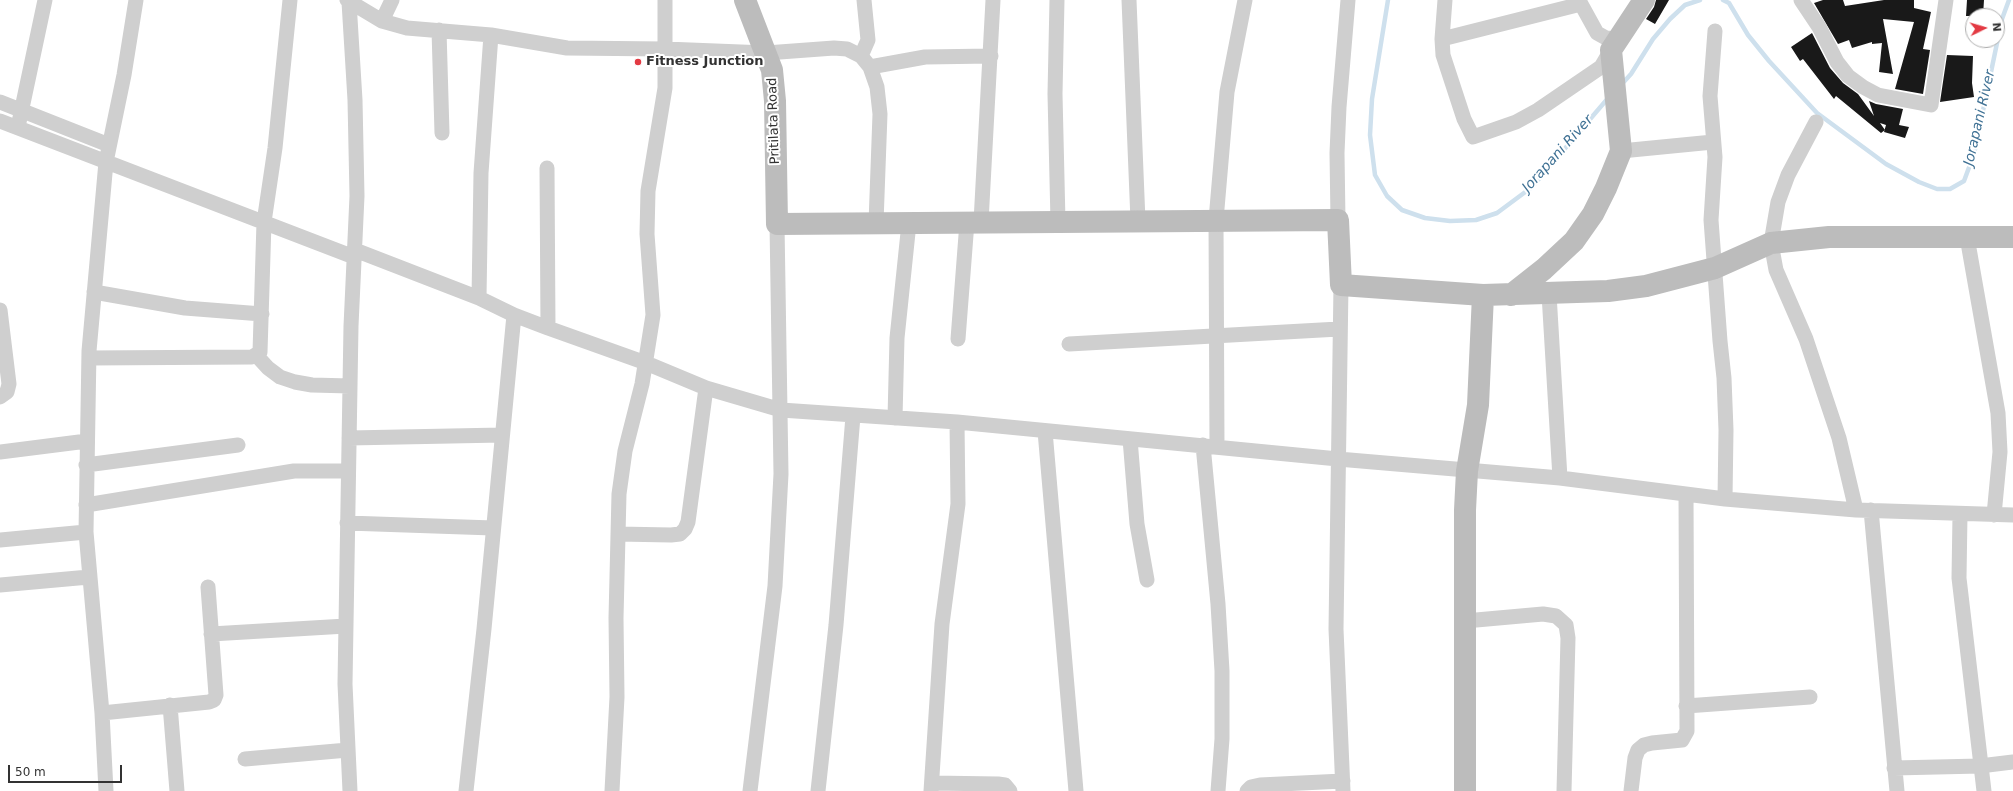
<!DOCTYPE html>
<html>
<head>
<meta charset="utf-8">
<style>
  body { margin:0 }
  #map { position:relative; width:2013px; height:791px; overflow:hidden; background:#fff; font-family:"DejaVu Sans",sans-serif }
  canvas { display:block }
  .north { position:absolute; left:1965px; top:8px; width:40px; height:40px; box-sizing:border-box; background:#fff; border:1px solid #adadad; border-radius:50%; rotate:85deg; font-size:11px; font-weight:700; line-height:16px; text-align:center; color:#323232 }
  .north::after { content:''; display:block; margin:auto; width:14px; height:18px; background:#e33a43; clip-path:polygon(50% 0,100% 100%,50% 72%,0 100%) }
  .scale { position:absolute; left:8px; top:765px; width:114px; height:18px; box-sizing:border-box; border:2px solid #323232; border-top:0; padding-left:5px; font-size:12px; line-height:14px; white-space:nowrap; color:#323232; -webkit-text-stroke:3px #fff; paint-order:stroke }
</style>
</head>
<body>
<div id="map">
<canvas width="2013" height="791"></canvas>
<div class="north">N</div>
<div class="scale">50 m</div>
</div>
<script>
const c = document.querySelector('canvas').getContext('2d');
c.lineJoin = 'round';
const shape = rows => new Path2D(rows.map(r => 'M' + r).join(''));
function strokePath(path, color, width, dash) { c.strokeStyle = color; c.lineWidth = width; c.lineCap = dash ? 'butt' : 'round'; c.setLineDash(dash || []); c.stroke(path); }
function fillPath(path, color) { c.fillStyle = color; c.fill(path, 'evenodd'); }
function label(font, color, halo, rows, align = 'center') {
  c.font = font + ' "DejaVu Sans",sans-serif'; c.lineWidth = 4; c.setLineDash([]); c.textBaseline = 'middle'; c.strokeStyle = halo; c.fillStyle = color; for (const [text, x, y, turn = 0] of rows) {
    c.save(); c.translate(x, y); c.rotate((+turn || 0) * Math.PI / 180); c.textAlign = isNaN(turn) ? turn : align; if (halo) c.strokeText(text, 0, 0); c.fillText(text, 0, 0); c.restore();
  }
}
strokePath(shape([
  [1388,0,1372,99,1370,135,1375,175,1387,196,1402,210,1425,218,1450,221,1476,220,1497,213,1532,187,1609,97],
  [1723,0,1729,3,1748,35,1769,61,1817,113,1886,164,1919,182,1937,189,1950,189,1964,181,1974,154,2002,19,2009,0],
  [1621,85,1631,74,1653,39,1670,19,1685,5,1700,0]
]), '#cee0ed', 4.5);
fillPath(shape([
  [1656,0,1669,0,1655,24,1646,19,1654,7],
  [1823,0,1843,0,1845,6,1884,0,1914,0,1914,8,1931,12,1923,49,1930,50,1923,94,1895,89,1914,22,1883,19,1893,74,1879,72,1882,43,1872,44,1872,42,1852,48,1849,40,1838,44,1814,3],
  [1967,0,1984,0,1983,16,1966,16],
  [1812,33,1830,68,1843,83,1858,94,1874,116,1869,101,1876,104,1903,109,1899,125,1909,127,1905,138,1884,132,1886,125,1880,123,1885,130,1881,133,1836,96,1834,99,1803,59,1800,61,1791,47],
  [1947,55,1973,56,1972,83,1974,97,1940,102]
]), '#191919');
strokePath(shape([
  [347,0,382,21,407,28,491,35,567,48,665,49,766,53,834,48,847,49,861,56,870,67,877,87,880,114,876,223],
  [1057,0,1055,94,1058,222],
  [1129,0,1138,221],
  [1445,0,1442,39,1443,55,1464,119,1473,137,1516,122,1538,110,1601,67,1611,50],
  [1801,0,1819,27,1837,62,1848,76,1863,87,1878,95,1931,105,1946,0],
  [349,2,355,100,357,196,351,326,345,684,350,791],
  [382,21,392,0],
  [439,30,442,133],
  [1715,31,1710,96,1715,157,1711,220,1720,341,1724,378,1726,430,1725,499],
  [1442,39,1581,4,1597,33,1606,38,1617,39],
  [861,56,868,40,864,0],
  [870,67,925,57,991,56],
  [0,102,109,145],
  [0,121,354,257],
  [1816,122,1788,175,1778,202,1771,243,1776,270,1806,339,1839,438,1856,510],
  [18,127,45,0],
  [1621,151,1713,142],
  [547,168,548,328],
  [1338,220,1337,153,1339,107,1348,0],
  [981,222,993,0],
  [1967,237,1998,413,2000,452,1994,515],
  [355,250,479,298,514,315,548,328,646,363,706,388,781,410,957,422,1338,459,1560,478,1725,499,1856,510,2013,515],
  [1341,285,1336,629,1343,791],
  [94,292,185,308,262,314],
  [1549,294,1560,478],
  [479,298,481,173,491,35],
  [0,310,9,384,7,392,0,397],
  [958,339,967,222],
  [1069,344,1339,329],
  [257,356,268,368,280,377,295,382,312,385,350,386],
  [89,358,252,357,260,352,264,222,275,148,290,0],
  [895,418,897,338,909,223],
  [1045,431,1076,791],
  [349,438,502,435],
  [1130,439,1137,524,1147,580],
  [1203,445,1218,604,1222,671,1222,739,1218,791],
  [1217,447,1216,220,1227,92,1245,0],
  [0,452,87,441],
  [86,465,238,445],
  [86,505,294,471,348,471],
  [1871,510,1897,791],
  [1960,515,1959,578,1984,791],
  [347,523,493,528],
  [618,534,671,535,680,534,685,529,688,522,706,388],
  [0,540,86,532],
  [0,585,89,577],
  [1465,621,1543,614,1556,616,1566,625,1568,638,1564,791],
  [211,634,346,626],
  [170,705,177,791],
  [1686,706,1810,697],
  [102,713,209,702,214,700,216,695,208,587],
  [245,759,348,750],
  [1894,768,1980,766,2013,762],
  [932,783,998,784,1005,785,1010,791],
  [106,791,102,713,86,532,89,351,106,162,124,75,136,0],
  [466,791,484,629,514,315],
  [612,791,617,697,616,618,619,494,625,451,642,384,653,315,647,234,648,191,665,88,665,0],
  [750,791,775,586,781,474,777,224],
  [818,791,836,625,853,416],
  [931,791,942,624,958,504,957,422],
  [1247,791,1251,787,1260,785,1343,781],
  [1631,791,1635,758,1638,750,1644,745,1652,743,1682,740,1687,731,1686,494]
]), '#cfcfcf', 15);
strokePath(shape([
  [745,0,772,70,775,101,777,224,1338,220,1341,285,1483,295,1608,291,1646,286,1715,268,1771,243,1829,237,2013,237],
  [1511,295,1544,269,1574,241,1593,214,1606,188,1621,151,1611,50,1644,0],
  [1465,791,1465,510,1467,471,1478,405,1483,295]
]), '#bcbcbc', 22);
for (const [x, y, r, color] of [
  [638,62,4,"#e33a43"]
]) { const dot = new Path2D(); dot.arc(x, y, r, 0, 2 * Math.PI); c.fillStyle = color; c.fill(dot); strokePath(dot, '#fff', 1.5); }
label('bold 13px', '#323232', '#fff', [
  ["Fitness Junction",646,62]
], 'left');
label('13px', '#323232', '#fff', [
  ["Pritilata Road",774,121,-92]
]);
label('italic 14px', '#407295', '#fff', [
  ["Jorapani River",1980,118,-77],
  ["Jorapani River",1558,154,-48]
]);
</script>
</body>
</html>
